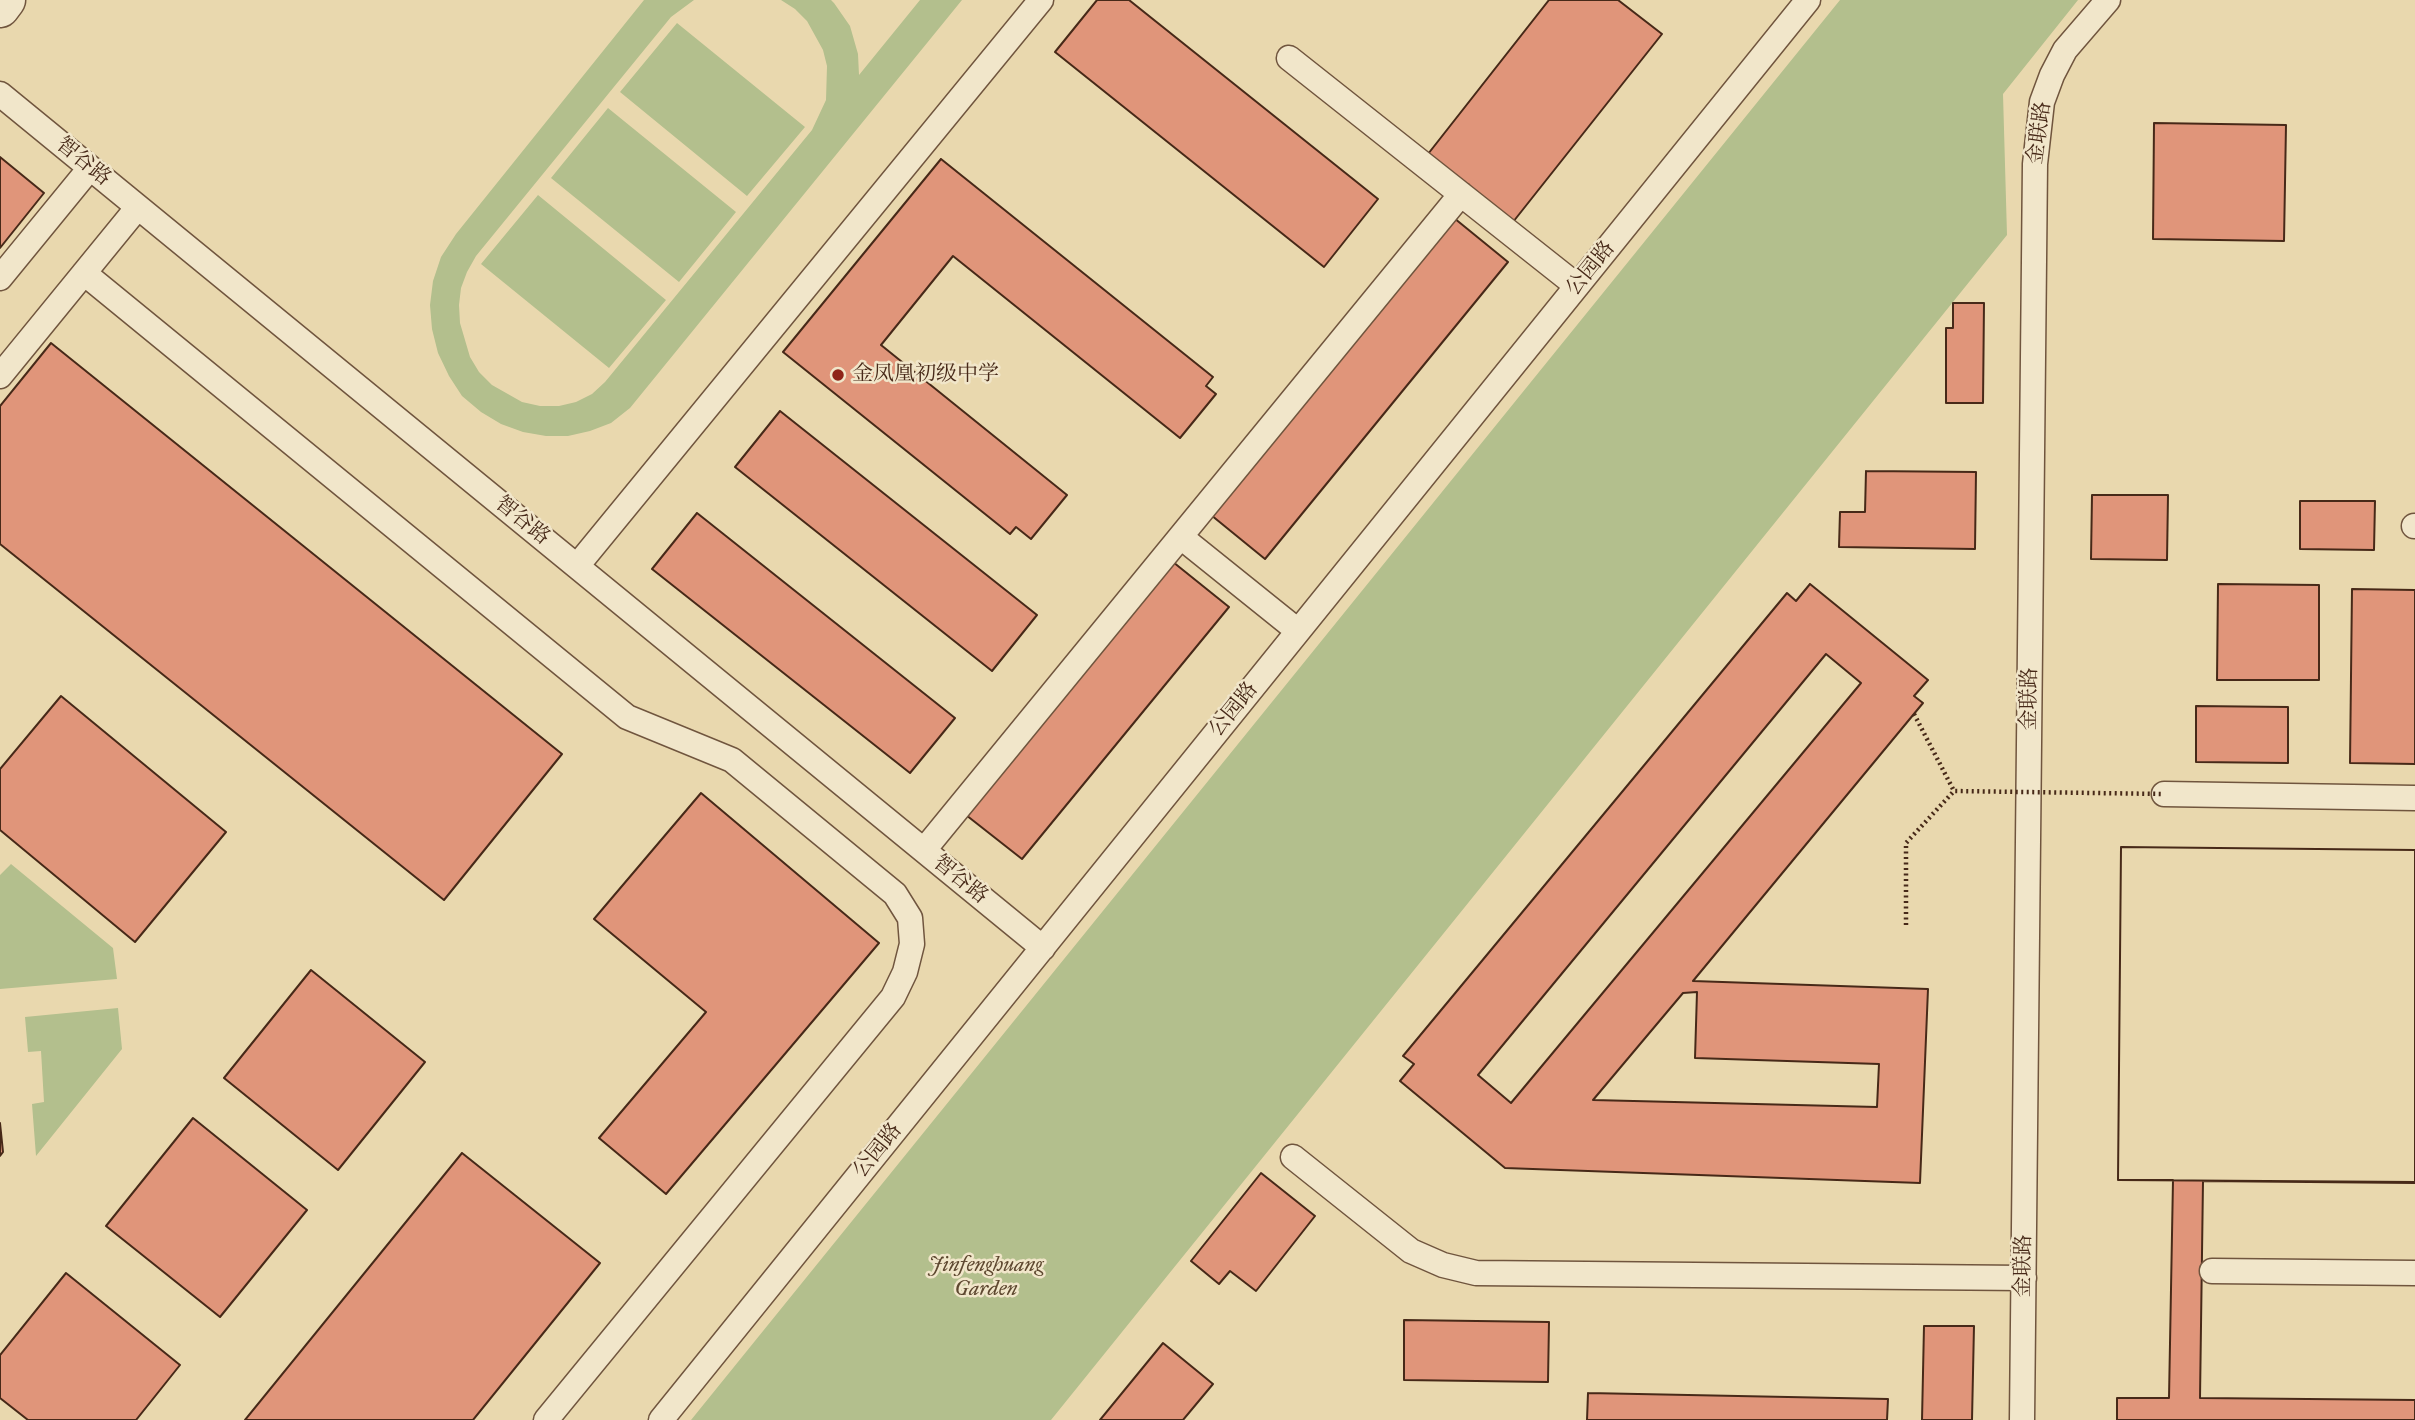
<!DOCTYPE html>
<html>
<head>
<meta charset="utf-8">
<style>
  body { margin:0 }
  canvas { display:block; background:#e9d8ae }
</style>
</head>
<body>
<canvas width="2415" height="1420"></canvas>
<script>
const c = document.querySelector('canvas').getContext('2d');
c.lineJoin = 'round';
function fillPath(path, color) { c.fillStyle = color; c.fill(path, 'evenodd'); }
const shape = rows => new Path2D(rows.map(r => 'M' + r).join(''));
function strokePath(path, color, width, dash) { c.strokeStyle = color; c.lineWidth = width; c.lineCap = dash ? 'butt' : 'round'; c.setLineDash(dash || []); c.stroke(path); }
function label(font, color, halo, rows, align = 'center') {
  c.font = font + ' "IM FELL Great Primer","Noto Serif SC",serif'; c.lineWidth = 5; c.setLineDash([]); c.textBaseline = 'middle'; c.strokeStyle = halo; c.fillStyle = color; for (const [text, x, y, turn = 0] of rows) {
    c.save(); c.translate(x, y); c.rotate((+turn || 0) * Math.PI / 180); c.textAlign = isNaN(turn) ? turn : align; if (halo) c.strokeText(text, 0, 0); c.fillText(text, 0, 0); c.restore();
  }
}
fillPath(shape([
  [644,0,694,0,671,17,476,256,467,272,461,288,459,305,460,323,470,357,479,372,492,385,522,402,540,406,559,406,576,402,592,394,605,382,812,130,826,100,827,66,823,50,807,21,795,9,781,0,831,0,834,3,850,26,858,54,859,75,920,0,962,0,630,408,611,423,590,431,568,436,546,436,523,432,501,424,481,412,462,396,449,376,438,353,432,329,430,305,433,281,441,257,456,234],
  [1840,0,2078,0,2003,94,2007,235,1051,1420,691,1420],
  [677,23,805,127,747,196,620,92],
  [608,108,736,212,679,282,551,178],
  [538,195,666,300,609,368,481,264],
  [11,864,113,948,117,979,0,989,0,875],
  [118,1008,122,1049,36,1156,32,1104,44,1102,41,1051,28,1052,25,1017]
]), '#b3bf8d');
const building = shape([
  [1097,0,1129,0,1378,199,1324,267,1055,52,1097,0],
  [1549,0,1618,0,1662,34,1513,222,1428,154,1549,0],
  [2154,123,2286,125,2284,241,2153,239,2154,123],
  [0,157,44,193,0,248,0,157],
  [941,159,1213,377,1206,386,1216,394,1180,438,953,256,881,345,1067,495,1031,539,1016,527,1010,534,783,352,941,159],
  [1454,218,1508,262,1265,559,1211,515,1454,218],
  [1953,303,1984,303,1983,403,1946,403,1946,328,1953,328,1953,303],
  [51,343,562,754,444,900,0,544,0,406,51,343],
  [780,411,1037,615,992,671,735,467,780,411],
  [1866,471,1976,472,1975,549,1839,547,1840,512,1865,512,1866,471],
  [2092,495,2168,495,2167,560,2091,559,2092,495],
  [2300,501,2375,501,2374,550,2300,549,2300,501],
  [697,513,955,718,910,773,652,569,697,513],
  [1173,562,1229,607,1022,859,966,815,1173,562],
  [1810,584,1928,680,1914,696,1923,703,1693,981,1928,989,1920,1183,1505,1168,1400,1081,1414,1064,1403,1056,1787,593,1796,601,1810,584],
  [1826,654,1861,683,1511,1103,1478,1075,1826,654],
  [1697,992,1695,1058,1879,1064,1877,1107,1593,1100,1683,993,1697,992],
  [2218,584,2319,585,2319,680,2217,680,2218,584],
  [2352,589,2415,590,2415,764,2350,763,2352,589],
  [61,696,226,832,135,942,0,830,0,769,61,696],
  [2196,706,2288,707,2288,763,2196,762,2196,706],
  [701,793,879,943,666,1194,599,1138,706,1012,594,919,701,793],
  [2121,847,2415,850,2415,1183,2203,1181,2200,1398,2415,1400,2415,1420,2117,1420,2117,1398,2169,1398,2173,1180,2118,1180,2121,847],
  [2121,847,2415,850,2415,1182,2118,1180,2121,847],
  [311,970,425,1062,338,1170,224,1078,311,970],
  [193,1118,307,1210,220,1317,106,1226,193,1118],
  [0,1123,3,1152,0,1156,0,1123],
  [462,1153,600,1263,473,1420,245,1420,462,1153],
  [1261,1173,1315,1216,1256,1291,1230,1271,1219,1284,1191,1261,1261,1173],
  [66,1273,180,1365,136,1420,28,1420,0,1398,0,1355,66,1273],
  [1404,1320,1549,1322,1548,1382,1404,1380,1404,1320],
  [1924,1326,1974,1326,1972,1420,1922,1420,1924,1326],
  [1163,1343,1213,1384,1183,1420,1100,1420,1163,1343],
  [1588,1393,1888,1399,1887,1420,1587,1420,1588,1393]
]);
fillPath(building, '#e0957a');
strokePath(building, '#472918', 2);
const service = shape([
  [1289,58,1577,286],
  [0,94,1043,948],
  [84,273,627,717,732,760,895,894,910,918,912,944,905,972,893,997,546,1420],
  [0,278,90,168],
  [0,376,138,207],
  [2414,526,2415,526],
  [1181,537,1298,631],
  [577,566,1041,0],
  [2164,794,2415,798],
  [924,850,1461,194],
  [1293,1157,1411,1251,1443,1265,1476,1273,2024,1278],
  [2212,1271,2415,1273],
  [661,1420,1808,0],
  [2022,1420,2035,164,2042,102,2052,75,2065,50,2108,0]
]);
const tertiary = shape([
  [0,8,6,0]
]);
strokePath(service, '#70553e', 27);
strokePath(tertiary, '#70553e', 41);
strokePath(shape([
  [1914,714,1954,791]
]), '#472918', 4.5, [2, 3.5]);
strokePath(service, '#f1e6ca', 24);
strokePath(tertiary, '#f1e6ca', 38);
strokePath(shape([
  [1906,925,1906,843,1954,791,2164,794]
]), '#472918', 4.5, [2, 3.5]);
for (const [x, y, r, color] of [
  [838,375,7,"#8f2418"]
]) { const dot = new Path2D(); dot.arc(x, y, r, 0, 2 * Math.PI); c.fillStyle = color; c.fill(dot); strokePath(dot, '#f1e6ca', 2.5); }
label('21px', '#472918', '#f1e6ca', [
  ["金联路",2040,133,-82],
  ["智谷路",83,162,39],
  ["公园路",1591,269,-51],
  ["智谷路",522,521,39],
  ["金联路",2030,699,-89],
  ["公园路",1234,710,-51],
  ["智谷路",960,880,39],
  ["公园路",878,1151,-51],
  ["金联路",2024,1266,-89]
]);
label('21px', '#472918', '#f1e6ca', [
  ["金凤凰初级中学",852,375]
], 'left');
label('italic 21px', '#5d472f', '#f1e6ca', [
  ["Jinfenghuang",986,1266],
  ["Garden",986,1290]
]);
</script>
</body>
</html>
